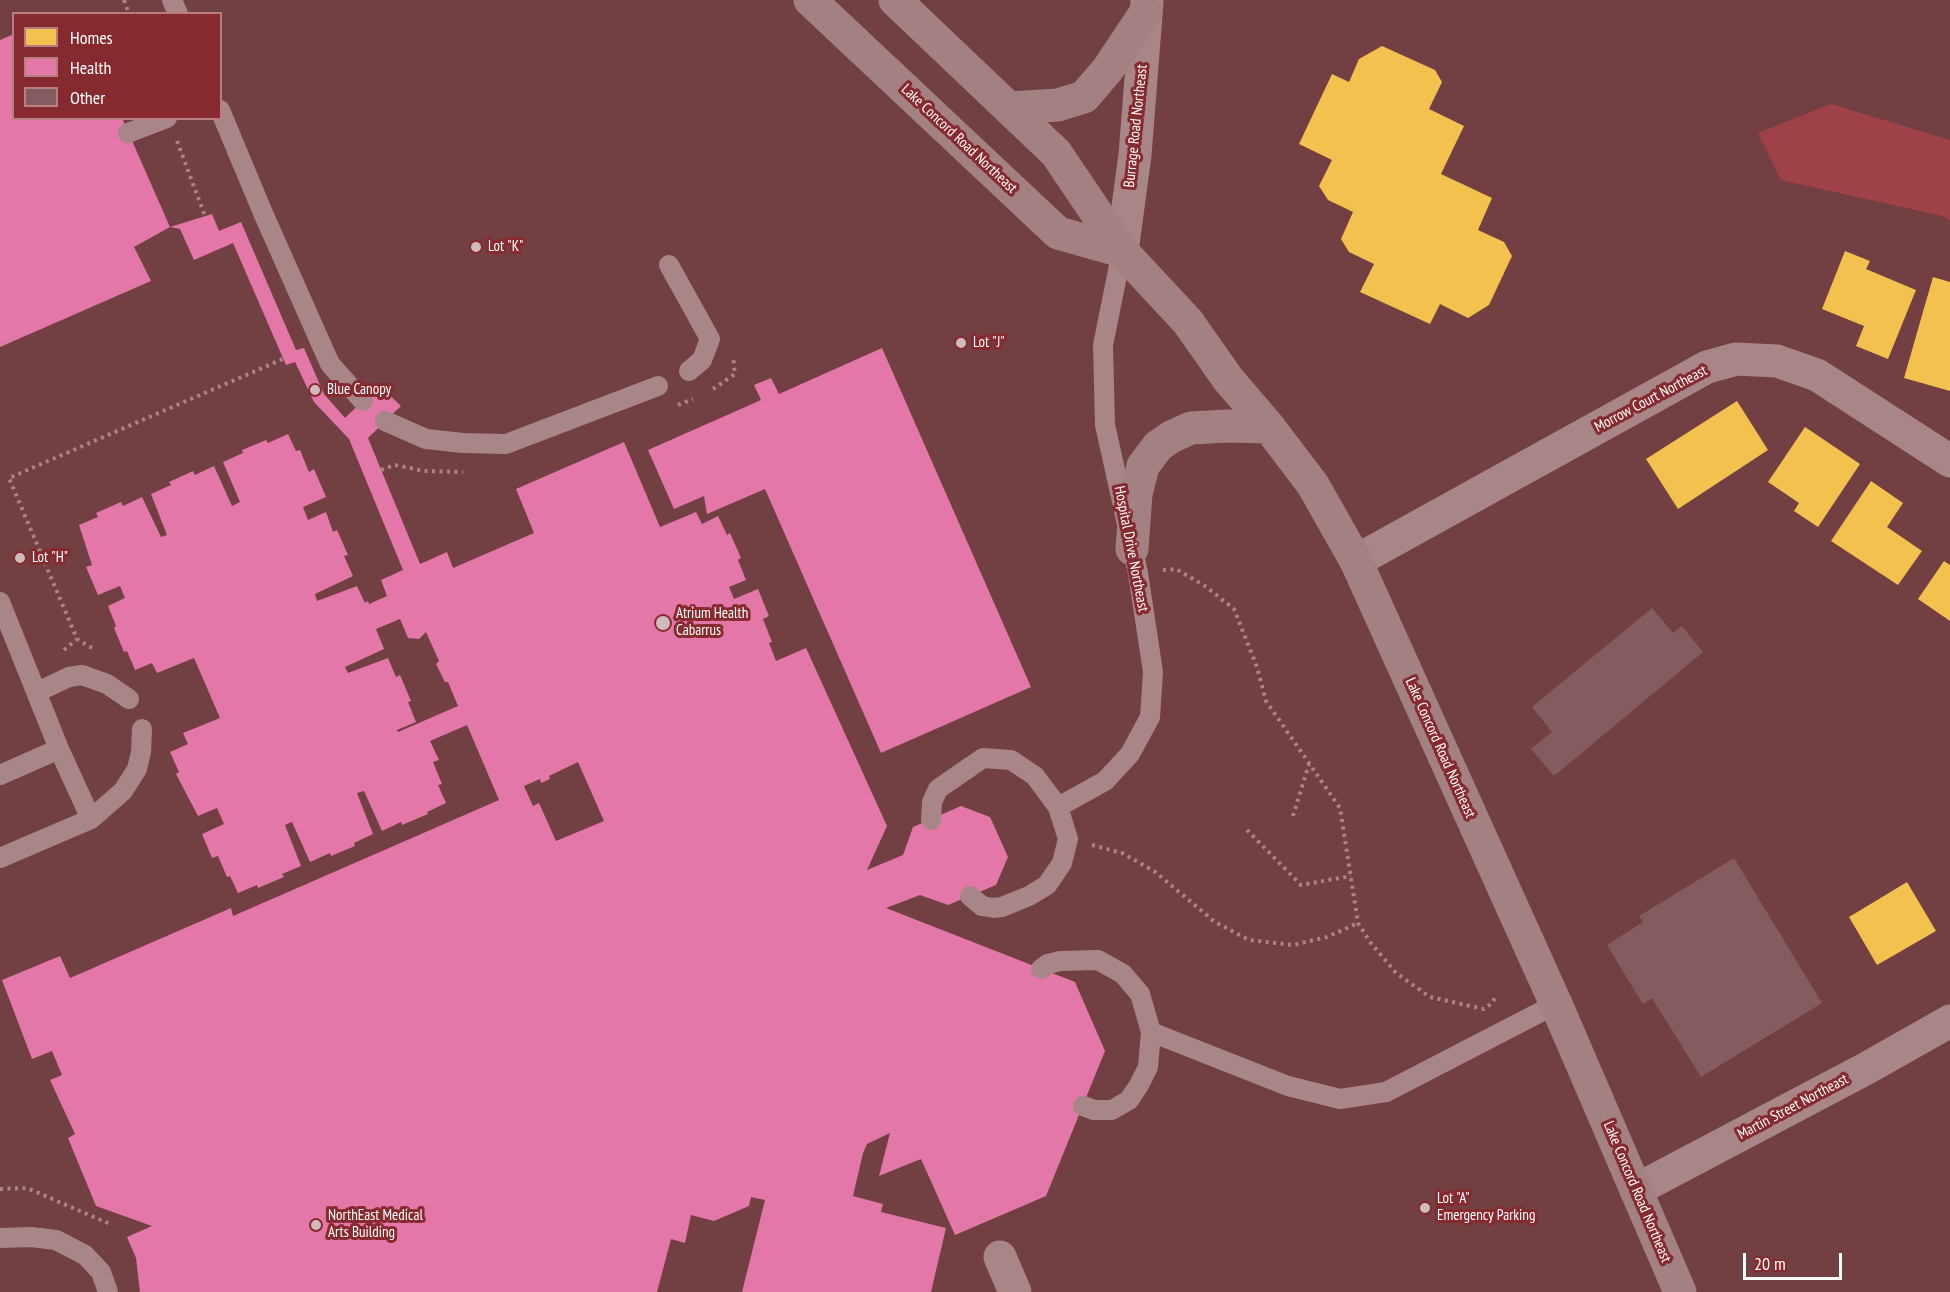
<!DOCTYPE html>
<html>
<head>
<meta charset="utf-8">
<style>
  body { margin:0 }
  #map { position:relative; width:1950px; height:1292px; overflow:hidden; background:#723f42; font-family:"PT Sans Narrow",sans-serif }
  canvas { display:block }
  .legend { position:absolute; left:12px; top:12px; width:210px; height:108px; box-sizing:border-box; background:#872a2f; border:2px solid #b77f82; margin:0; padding:8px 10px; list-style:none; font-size:18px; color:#fff }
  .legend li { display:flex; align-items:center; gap:12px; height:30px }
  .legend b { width:30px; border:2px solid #b77f82 }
  .scale { position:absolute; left:1743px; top:1253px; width:99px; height:27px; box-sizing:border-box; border:3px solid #fff; border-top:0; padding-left:8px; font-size:18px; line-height:21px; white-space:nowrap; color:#fff; -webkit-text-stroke:4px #872a2f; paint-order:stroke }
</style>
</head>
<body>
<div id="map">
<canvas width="1950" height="1292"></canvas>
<ul class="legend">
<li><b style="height:16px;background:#f2c14e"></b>Homes</li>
<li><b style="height:16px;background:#e377a8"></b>Health</li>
<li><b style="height:16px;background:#845c5f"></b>Other</li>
</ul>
<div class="scale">20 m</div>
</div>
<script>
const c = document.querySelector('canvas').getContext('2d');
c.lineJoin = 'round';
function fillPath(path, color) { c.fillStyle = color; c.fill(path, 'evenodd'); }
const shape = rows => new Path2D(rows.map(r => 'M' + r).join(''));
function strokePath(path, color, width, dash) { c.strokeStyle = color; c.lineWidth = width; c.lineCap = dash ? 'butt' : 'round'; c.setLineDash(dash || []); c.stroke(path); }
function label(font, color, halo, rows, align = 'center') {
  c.font = font + ' "PT Sans Narrow",sans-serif'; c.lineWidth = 6; c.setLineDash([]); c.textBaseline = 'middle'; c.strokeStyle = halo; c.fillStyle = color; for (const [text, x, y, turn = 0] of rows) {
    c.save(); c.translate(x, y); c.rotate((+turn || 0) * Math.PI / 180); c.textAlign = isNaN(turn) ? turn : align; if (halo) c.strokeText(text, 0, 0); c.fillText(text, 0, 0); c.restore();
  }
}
fillPath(shape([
  [1831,104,1950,140,1950,221,1943,216,1781,180,1758,133]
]), '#9e4248');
fillPath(shape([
  [1382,46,1435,70,1442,82,1429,109,1464,126,1441,174,1492,198,1478,230,1504,242,1512,256,1489,305,1468,318,1440,304,1430,324,1360,292,1374,264,1349,252,1341,239,1353,212,1328,200,1319,186,1332,160,1299,144,1332,74,1349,82,1359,59],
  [1845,251,1870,261,1866,269,1916,290,1888,359,1856,346,1864,326,1822,309],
  [1933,277,1950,282,1950,391,1904,378],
  [1737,401,1768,450,1678,509,1646,459],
  [1805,427,1860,464,1818,527,1794,511,1799,503,1768,482],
  [1871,481,1903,503,1887,527,1922,551,1898,585,1831,541],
  [1944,561,1950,565,1950,621,1918,599],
  [1907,882,1936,931,1877,965,1849,917]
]), '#f2c14e');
fillPath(shape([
  [14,34,14,118,122,118,170,227,134,247,151,281,0,347,0,40],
  [212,214,219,231,241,222,296,350,304,348,324,394,345,418,379,385,401,406,368,438,420,564,447,552,453,568,534,533,516,489,624,442,660,527,696,512,702,524,718,516,727,535,730,533,741,558,738,560,746,580,729,587,734,599,758,589,769,616,763,619,772,642,769,643,776,661,806,648,887,826,867,870,903,855,913,827,961,806,990,817,1008,857,996,885,948,905,920,895,886,908,1075,982,1105,1051,1046,1196,955,1235,921,1159,879,1176,890,1133,867,1144,863,1153,853,1196,883,1204,881,1212,946,1228,931,1292,742,1292,765,1200,751,1197,749,1206,714,1221,691,1215,685,1243,671,1239,657,1292,140,1292,136,1258,127,1237,152,1226,96,1206,68,1138,75,1134,50,1080,62,1075,52,1051,32,1059,2,980,60,956,70,978,231,908,233,916,499,800,467,725,430,741,439,760,433,762,442,784,438,785,446,803,427,812,428,814,402,825,401,822,382,831,364,791,357,793,373,834,354,843,355,846,331,856,330,853,310,862,292,822,285,825,301,866,282,874,284,877,258,888,257,885,238,893,230,876,227,877,218,856,212,858,202,834,224,824,217,808,198,816,176,774,179,772,170,752,188,744,183,733,220,718,194,658,157,673,152,663,135,670,127,651,124,652,114,628,116,626,108,606,125,598,120,586,98,595,86,567,92,565,79,525,98,517,96,513,121,502,123,506,142,497,161,537,167,535,151,494,171,485,169,482,193,471,195,475,214,466,232,506,240,502,223,462,243,453,242,450,266,440,268,443,288,434,296,451,300,450,309,472,314,469,326,497,303,507,308,520,326,512,333,532,337,530,348,555,344,556,353,576,315,594,317,601,357,586,365,603,368,601,369,604,387,596,381,580,403,570,349,439,314,402,295,362,286,365,233,243,194,260,180,229,170,227],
  [400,619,408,638,419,639,426,632,439,661,436,664,445,682,448,682,458,706,398,732,397,730,416,722,408,702,411,701,400,675,396,677,388,658,348,673,345,667,384,649,376,629],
  [578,762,604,821,556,841,539,803,533,806,524,786,540,779,541,783,550,779,549,776],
  [882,348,1031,687,881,753,765,489,707,514,704,496,674,509,648,450,761,400,754,385,771,378,779,394]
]), '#e377a8');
fillPath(shape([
  [1652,608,1673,633,1682,626,1703,652,1554,776,1531,749,1552,732,1532,707],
  [1734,858,1822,1003,1701,1077,1652,998,1643,1004,1607,945,1643,922,1639,916]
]), '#845c5f');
strokePath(shape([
  [124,0,129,14],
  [177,141,205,216],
  [713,389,735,374,733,357],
  [678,405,693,399],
  [381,470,395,465,424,471,463,472],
  [1163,570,1176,569,1205,586,1234,609,1257,667,1266,701,1340,808,1358,923,1370,942,1396,973,1430,997,1484,1009,1492,1003,1497,995],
  [92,648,77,639,9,478,283,359],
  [64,650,77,639],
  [1293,816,1309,764],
  [1247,830,1301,885,1351,876],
  [1092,845,1122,853,1154,871,1215,922,1249,940,1293,945,1327,937,1358,923],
  [0,1189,27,1188,110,1224]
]), '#a88688', 4, [3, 4.5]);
strokePath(shape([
  [172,0,178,14],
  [220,110,263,213,330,364,363,401],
  [128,133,167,118],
  [669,265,710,339,702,360,689,371],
  [385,421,426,439,463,443,506,444,658,386],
  [0,602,59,749,91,819],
  [37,692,69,677,82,675,107,684,129,699],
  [0,775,59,749],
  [1058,807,1105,781,1130,754,1150,717,1153,672,1138,573,1105,425,1103,345,1122,251],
  [931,820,932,802,938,789,983,758,1011,760,1035,776,1058,807,1068,839,1062,863,1047,885,1029,896,1002,907,994,908,982,906,970,896],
  [0,858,91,819,123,791,137,769,141,752,142,729],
  [1041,969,1048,964,1060,961,1098,960,1123,974,1140,994,1151,1032,1148,1067,1139,1085,1129,1100,1112,1110,1094,1110,1083,1106],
  [1151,1032,1288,1086,1340,1099,1386,1092,1556,1004],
  [0,1238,31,1237,56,1240,85,1255,101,1272,108,1292]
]), '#a88688', 20);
strokePath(shape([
  [1122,251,1135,155,1147,2],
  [1356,561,1707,367,1736,359,1777,361,1817,375,1950,461],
  [1636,1190,1867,1068,1950,1021],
  [1000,1257,1015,1292]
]), '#a88688', 33);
strokePath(shape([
  [810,0,1058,233,1122,251],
  [895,0,1056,153,1122,251,1188,322,1228,379,1269,427,1313,485,1356,561,1556,1004,1680,1292],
  [1009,108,1058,105,1084,97,1108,69,1146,12],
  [1132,549,1136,494,1143,466,1158,446,1171,437,1191,428,1227,426,1269,427]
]), '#a38183', 33);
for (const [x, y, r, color] of [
  [476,247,6,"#cebcbd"],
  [961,343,6,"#cebcbd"],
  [315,390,6,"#cebcbd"],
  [20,558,6,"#cebcbd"],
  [663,623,8,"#cebcbd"],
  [1425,1208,6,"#cebcbd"],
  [316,1225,6,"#cebcbd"]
]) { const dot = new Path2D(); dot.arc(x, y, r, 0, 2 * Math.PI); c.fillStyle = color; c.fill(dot); strokePath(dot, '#872a2f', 2); }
label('15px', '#fff', '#872a2f', [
  ["Burrage Road Northeast",1136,126,-84],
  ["Lake Concord Road Northeast",959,139,43],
  ["Morrow Court Northeast",1651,399,-28],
  ["Hospital Drive Northeast",1131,549,79],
  ["Lake Concord Road Northeast",1440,748,66],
  ["Martin Street Northeast",1793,1107,-28],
  ["Lake Concord Road Northeast",1637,1192,67]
]);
label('15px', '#fff', '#872a2f', [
  ["Lot \"K\"",488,247],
  ["Lot \"J\"",973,343],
  ["Blue Canopy",327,390],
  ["Lot \"H\"",32,558],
  ["Atrium Health",676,614],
  ["Cabarrus",676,631],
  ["Lot \"A\"",1437,1199],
  ["Emergency Parking",1437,1216],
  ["NorthEast Medical",328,1216],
  ["Arts Building",328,1233]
], 'left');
</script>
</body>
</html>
